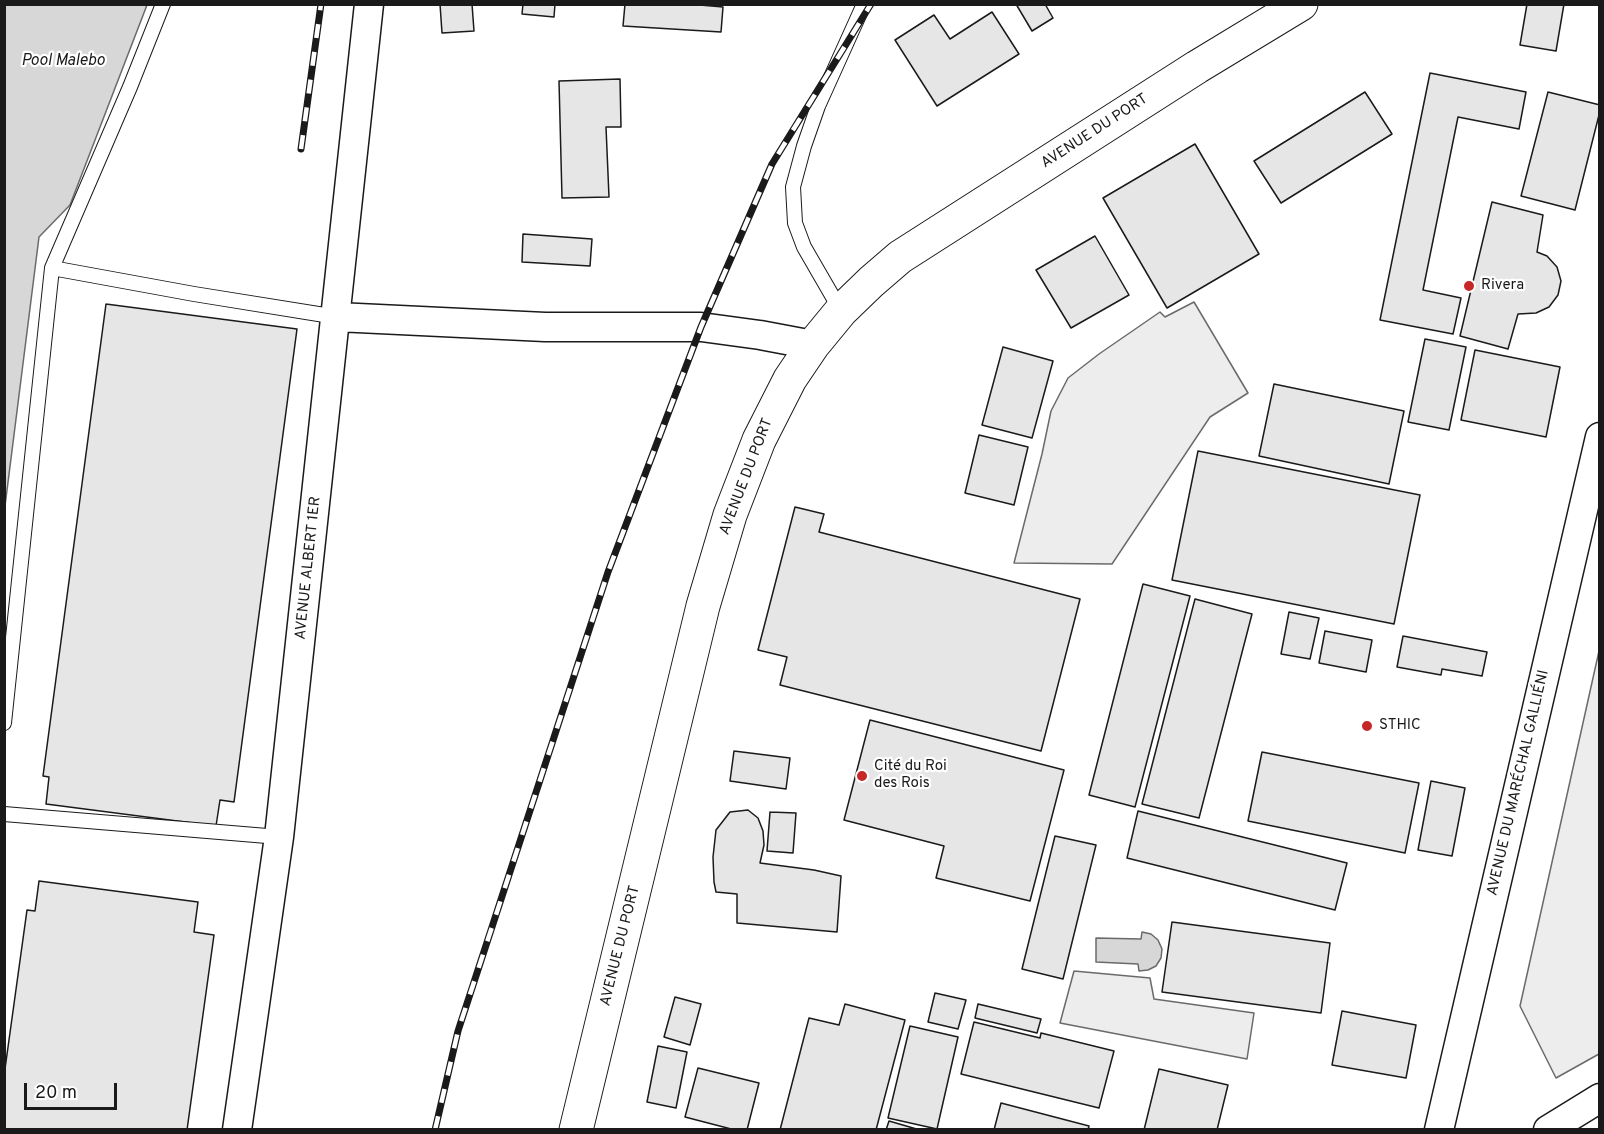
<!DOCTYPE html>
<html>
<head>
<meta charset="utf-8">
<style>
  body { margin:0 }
  #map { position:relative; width:1604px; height:1134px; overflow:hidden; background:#fff; font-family:Overpass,sans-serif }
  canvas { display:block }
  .frame { position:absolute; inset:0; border:6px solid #1a1a1a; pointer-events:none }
  .scale { position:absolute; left:24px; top:1083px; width:93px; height:27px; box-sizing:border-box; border:3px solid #1a1a1a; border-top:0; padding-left:8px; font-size:18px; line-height:21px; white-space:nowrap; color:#1a1a1a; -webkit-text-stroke:4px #fff; paint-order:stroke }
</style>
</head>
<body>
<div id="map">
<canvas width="1604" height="1134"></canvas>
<div class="frame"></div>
<div class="scale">20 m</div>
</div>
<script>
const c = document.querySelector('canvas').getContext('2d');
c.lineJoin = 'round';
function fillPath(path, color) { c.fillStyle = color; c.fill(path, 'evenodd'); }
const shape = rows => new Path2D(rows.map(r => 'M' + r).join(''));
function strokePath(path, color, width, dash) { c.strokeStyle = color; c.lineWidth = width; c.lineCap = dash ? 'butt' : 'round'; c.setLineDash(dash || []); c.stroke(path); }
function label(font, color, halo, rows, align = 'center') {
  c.font = font + ' Overpass,sans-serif'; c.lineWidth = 4.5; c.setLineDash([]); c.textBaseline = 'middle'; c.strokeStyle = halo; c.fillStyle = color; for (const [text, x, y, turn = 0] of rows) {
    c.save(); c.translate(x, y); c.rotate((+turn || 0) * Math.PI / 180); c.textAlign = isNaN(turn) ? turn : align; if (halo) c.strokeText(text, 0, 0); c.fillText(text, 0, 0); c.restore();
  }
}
const green = shape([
  [1194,302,1248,393,1210,417,1112,564,1014,563,1042,454,1051,411,1068,378,1099,354,1160,312,1165,317,1194,302],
  [1599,651,1599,1054,1556,1078,1520,1006,1599,651],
  [1074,971,1150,978,1154,999,1254,1013,1247,1059,1060,1023,1074,971]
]);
fillPath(green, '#ededed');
strokePath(green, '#6a6a6a', 1.5);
const water = shape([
  [5,4,147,5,70,205,39,237,5,506,5,4],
  [1142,932,1151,934,1158,940,1162,949,1161,958,1156,966,1148,970,1139,971,1138,964,1096,962,1096,938,1141,939,1142,932]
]);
fillPath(water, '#d7d7d7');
strokePath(water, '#6a6a6a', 1.5);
const building = shape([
  [440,4,472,4,474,31,442,33,440,4],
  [523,4,555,4,554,17,522,14,523,4],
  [625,4,688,4,723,7,721,32,623,26,625,4],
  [1016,4,1045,4,1053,18,1032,31,1016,4],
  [1527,4,1564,4,1556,51,1520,45,1527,4],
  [992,12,1019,54,937,106,895,40,934,15,950,39,992,12],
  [1430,73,1526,92,1519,129,1458,117,1423,290,1461,298,1453,334,1380,320,1430,73],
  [620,79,621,127,606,127,609,197,562,198,559,81,620,79],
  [1365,92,1392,134,1281,203,1254,161,1365,92],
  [1548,92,1600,105,1600,111,1575,210,1521,196,1548,92],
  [1195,144,1259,254,1167,308,1103,198,1195,144],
  [1492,202,1543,215,1537,252,1547,256,1557,267,1561,281,1558,295,1549,307,1536,313,1518,314,1508,349,1460,336,1492,202],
  [523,234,592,239,590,266,522,262,523,234],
  [1095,236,1129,295,1071,328,1036,270,1095,236],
  [106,304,297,329,234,802,220,800,216,826,46,804,49,777,43,776,106,304],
  [1425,339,1466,347,1449,430,1408,422,1425,339],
  [1003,347,1053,361,1032,438,982,425,1003,347],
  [1475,350,1560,367,1546,437,1461,420,1475,350],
  [1274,384,1404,411,1389,484,1259,456,1274,384],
  [979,435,1028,447,1014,505,965,493,979,435],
  [1198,451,1420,495,1394,624,1172,580,1198,451],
  [795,507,824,514,819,532,1080,599,1041,751,780,685,787,657,758,650,795,507],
  [1143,584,1190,596,1135,807,1089,795,1143,584],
  [1195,599,1252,614,1199,818,1142,804,1195,599],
  [1289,612,1319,618,1310,659,1281,654,1289,612],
  [1325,631,1372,640,1366,672,1319,663,1325,631],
  [1403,636,1487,652,1482,676,1442,669,1441,675,1397,667,1403,636],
  [870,720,1064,770,1030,901,936,878,944,846,844,820,870,720],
  [734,751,790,758,786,789,730,781,734,751],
  [1262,752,1419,783,1405,853,1248,821,1262,752],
  [1431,781,1465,788,1452,856,1418,850,1431,781],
  [748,810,758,818,763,831,764,845,760,863,814,870,841,876,837,932,737,923,737,894,716,892,714,882,713,857,716,830,730,812,748,810],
  [1138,811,1347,863,1335,910,1127,858,1138,811],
  [770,812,796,813,793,853,767,851,770,812],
  [1055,836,1096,845,1063,979,1022,969,1055,836],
  [39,881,198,902,194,932,214,935,187,1130,4,1130,4,1076,27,910,35,911,39,881],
  [1172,922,1330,943,1321,1013,1162,992,1172,922],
  [935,993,966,1000,958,1029,928,1022,935,993],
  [675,997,701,1004,690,1045,664,1037,675,997],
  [845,1004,905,1020,876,1130,780,1130,809,1018,839,1025,845,1004],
  [978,1004,1041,1019,1037,1033,975,1018,978,1004],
  [1342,1011,1416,1025,1406,1078,1332,1065,1342,1011],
  [974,1022,1040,1038,1041,1033,1114,1051,1099,1108,961,1074,974,1022],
  [910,1026,958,1037,937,1129,888,1118,910,1026],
  [658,1046,687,1052,676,1108,647,1102,658,1046],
  [698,1068,759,1083,747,1130,735,1130,685,1117,698,1068],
  [1159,1069,1228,1085,1217,1130,1144,1130,1159,1069],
  [1001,1103,1089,1126,1088,1130,994,1130,1001,1103],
  [889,1121,920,1130,886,1130,889,1121]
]);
fillPath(building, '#e6e6e6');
strokePath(building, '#1a1a1a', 1.5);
const lane = shape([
  [52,268,194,294,337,317],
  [841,311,804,247,795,223,793,187,804,146,818,106,864,4],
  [4,723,52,268,130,87,163,4],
  [4,814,279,837]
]);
const street = shape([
  [337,317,545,327,701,327,760,335,813,345],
  [237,1130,279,837,369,4],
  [1439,1130,1600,437],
  [1548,1130,1600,1098]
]);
const primary = shape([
  [576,1130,703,606,730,515,759,440,790,379,813,345,841,311,871,282,900,257,1197,67,1301,4]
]);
strokePath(lane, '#1a1a1a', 16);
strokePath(street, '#1a1a1a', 31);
strokePath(primary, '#1a1a1a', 35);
strokePath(lane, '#fff', 14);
strokePath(street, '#fff', 28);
strokePath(primary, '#fff', 33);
const rail = shape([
  [301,149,321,4],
  [435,1130,458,1031,608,572,701,327,772,164,871,4]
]);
strokePath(rail, '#1a1a1a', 7);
strokePath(rail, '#fff', 4.5, [14]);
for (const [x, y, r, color] of [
  [1469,286,6,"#c62828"],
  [1367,726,6,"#c62828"],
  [862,776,6,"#c62828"]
]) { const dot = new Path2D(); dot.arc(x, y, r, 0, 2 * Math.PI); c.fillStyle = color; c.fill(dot); strokePath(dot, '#fff', 2); }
label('15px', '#1a1a1a', '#fff', [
  ["AVENUE DU PORT",1095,132,-33],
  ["AVENUE DU PORT",747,477,-69],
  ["AVENUE ALBERT 1ER",309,568,-84],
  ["AVENUE DU MARÉCHAL GALLIÉNI",1519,783,-77],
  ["AVENUE DU PORT",621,946,-76]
]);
label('15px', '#1a1a1a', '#fff', [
  ["Rivera",1481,286],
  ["STHIC",1379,726],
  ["Cité du Roi",874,767],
  ["des Rois",874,784]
], 'left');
label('italic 16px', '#1a1a1a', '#fff', [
  ["Pool Malebo",63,62]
]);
</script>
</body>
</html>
